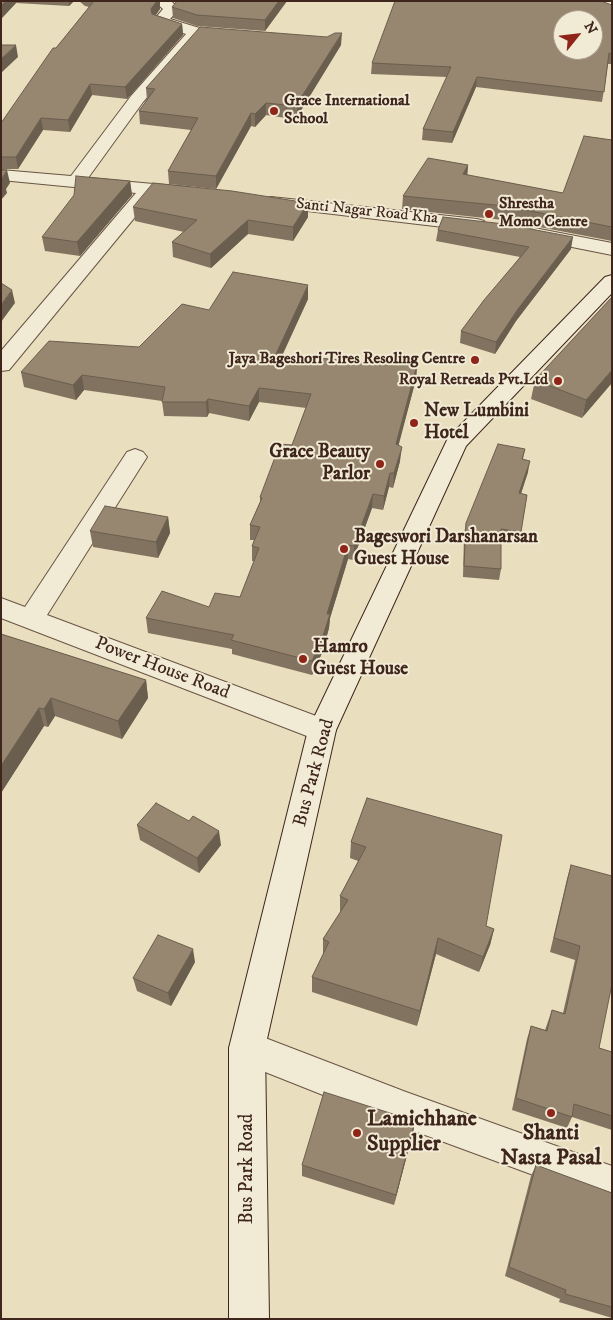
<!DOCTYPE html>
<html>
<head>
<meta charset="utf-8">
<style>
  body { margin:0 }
  #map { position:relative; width:613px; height:1320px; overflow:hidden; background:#e9debd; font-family:"IM FELL DW Pica",serif }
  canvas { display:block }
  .frame { position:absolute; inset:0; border:2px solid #3e261d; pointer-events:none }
  .north { position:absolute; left:553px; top:10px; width:50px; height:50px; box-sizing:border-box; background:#f1ead4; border:1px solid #a99c8b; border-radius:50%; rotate:61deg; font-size:14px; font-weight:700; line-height:20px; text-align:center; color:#3e261d }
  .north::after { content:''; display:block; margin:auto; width:18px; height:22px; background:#8f2418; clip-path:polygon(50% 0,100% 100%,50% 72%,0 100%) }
</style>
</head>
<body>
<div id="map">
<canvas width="613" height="1320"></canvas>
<div class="frame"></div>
<div class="north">N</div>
</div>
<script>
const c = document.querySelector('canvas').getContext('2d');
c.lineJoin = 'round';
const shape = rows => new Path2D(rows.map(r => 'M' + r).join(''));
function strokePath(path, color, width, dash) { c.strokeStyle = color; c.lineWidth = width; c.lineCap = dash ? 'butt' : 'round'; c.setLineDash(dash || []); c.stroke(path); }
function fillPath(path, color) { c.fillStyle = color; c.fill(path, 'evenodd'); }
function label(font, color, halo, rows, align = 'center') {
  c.font = font + ' "IM FELL DW Pica",serif'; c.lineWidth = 4; c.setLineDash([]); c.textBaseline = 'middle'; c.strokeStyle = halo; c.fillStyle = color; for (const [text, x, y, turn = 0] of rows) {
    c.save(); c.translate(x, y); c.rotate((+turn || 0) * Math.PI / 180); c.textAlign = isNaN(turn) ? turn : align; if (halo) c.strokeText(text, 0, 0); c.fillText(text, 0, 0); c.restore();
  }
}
const minor = shape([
  [154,1,171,1,179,9,170,19,206,30,208,33,206,36,200,37,143,102,88,178,186,187,192,188,195,192,192,196,186,197,154,194,9,370,1,371,1,351,136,193,1,180,1,170,71,176,131,96,186,34,155,24,153,21,163,9,154,1],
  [271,197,477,219,484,221,486,225,484,229,477,231,265,206,262,202,265,198,271,197],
  [534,228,612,243,612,255,527,238,525,234,527,230,534,228],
  [135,449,143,452,147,457,47,615,332,722,336,730,332,738,322,741,312,738,1,618,1,598,25,607,127,452,135,449],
  [247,1031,406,1092,612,1166,612,1204,406,1128,235,1060,229,1048,235,1036,247,1031]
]);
const tertiary = shape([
  [563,1,612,1,612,9,570,5,563,1]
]);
const secondary = shape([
  [612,275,612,293,466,446,336,730,265,1048,269,1319,229,1319,229,1048,308,730,448,438,605,277,612,275]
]);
strokePath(minor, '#695445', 2);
strokePath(tertiary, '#695445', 2);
strokePath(secondary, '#3e261d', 2);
fillPath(minor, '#f1ead4');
fillPath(tertiary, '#f1ead4');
fillPath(secondary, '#f1ead4');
fillPath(shape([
  [1,1,74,1,69,6,16,3,1,19],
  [79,1,160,1,160,9,156,15,182,24,183,35,127,99,92,95,70,132,43,130,18,169,1,169,1,123,56,48,89,7,85,6],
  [174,1,287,1,265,31,197,26,173,18,172,7,176,3],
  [612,5,612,64,608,64,602,102,476,87,452,143,422,140,423,129,447,77,371,74,372,63],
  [341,45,297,117,287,116,286,118,266,115,255,127,251,126,216,189,169,184,168,171,191,130,140,124,139,111,147,100,146,88],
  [612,140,612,241,503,220,402,209,403,196,468,165,467,175,563,193],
  [130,181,132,195,80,256,45,251,42,237],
  [308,203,308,217,293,241,248,234,211,268,173,257,172,242,184,232,135,221,133,207],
  [438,230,571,249,516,321,495,354,460,343,461,331,520,257,436,241],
  [612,297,582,418,531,399,535,380],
  [308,299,283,354,390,365,417,365,416,379,398,445,400,461,393,488,389,487,383,510,372,508,353,560,348,559,330,618,329,628,322,653,312,675,232,654,232,649,148,633,146,618,209,607,240,597,254,561,252,561,252,546,254,540,250,540,250,525,260,502,260,497,292,445,306,408,259,402,249,421,209,413,207,417,164,416,162,401,84,390,76,400,24,387,21,372,139,347,209,310],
  [525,449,523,459,528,472,521,494,527,495,519,544,501,541,501,569,499,580,463,577,464,534,466,523],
  [168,517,170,533,158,558,93,547,90,531],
  [1,634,146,680,148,698,122,739,55,716,48,727,44,726,1,793],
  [367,798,486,926,494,929,490,945,479,972,436,954,417,1026,312,992,312,977,323,955,323,939,340,913,340,896,358,861,350,858,351,842],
  [137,825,221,845,199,873,140,840],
  [571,865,599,1048,612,1052,612,1130,572,1117,567,1128,512,1110,527,1039,531,1026,545,1030,552,1010,563,1013,575,960,550,952,567,879],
  [195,962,171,1006,137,991,133,978],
  [415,1121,413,1132,394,1205,302,1176,302,1165],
  [536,1165,612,1193,612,1318,559,1302,560,1299,505,1276,531,1176]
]), '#827360');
fillPath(shape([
  [6,1,16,1,16,3,1,19,1,6],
  [69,1,74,1,69,6],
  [157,1,160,1,160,9,152,20,151,9],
  [279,1,287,1,265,31,265,20],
  [182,24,183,35,127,99,125,87],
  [342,33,341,45,297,117,297,104],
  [16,45,18,57,1,73,1,59],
  [477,77,476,87,452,143,453,132],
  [90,84,92,95,70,132,68,120],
  [266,103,266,115,255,127,255,114],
  [287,103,287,116,286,118,286,105],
  [251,113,251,126,216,189,216,176],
  [41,118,43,130,18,169,16,157],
  [468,165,467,179,463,174],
  [7,170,10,183,6,189,7,193,1,200,1,180],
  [130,181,132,195,80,256,77,242],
  [308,203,308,217,293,241,293,227],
  [248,220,248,234,211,268,210,254],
  [573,237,571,249,516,321,495,354,496,342,518,309],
  [308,285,308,299,276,368,276,354],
  [12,290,15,303,1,322,1,305],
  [417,365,416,379,395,459,396,444],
  [612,370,612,383,582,418,586,400],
  [82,375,84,390,76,400,73,385],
  [259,388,259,402,249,421,249,406],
  [208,399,209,413,207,417,206,402],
  [402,447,400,461,393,488,394,473],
  [530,461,528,472,517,505,519,493],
  [390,473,389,487,383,510,384,496],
  [373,494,372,508,353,560,354,546],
  [168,517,170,533,158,558,156,542],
  [348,545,348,559,330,618,329,628,322,653,312,675,312,661],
  [146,680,148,698,122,739,118,721],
  [51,698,55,716,48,727,44,709],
  [39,708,44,726,1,793,1,766],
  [219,831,221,845,199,873,197,858],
  [494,929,490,945,479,972,483,957],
  [438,938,436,954,417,1026,420,1011],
  [193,949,195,962,171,1006,168,993],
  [415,1121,413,1132,394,1205,396,1195]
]), '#6a5e4e');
const building = shape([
  [1,1,6,1,1,6,1,1],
  [94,1,157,1,151,9,152,14,182,24,125,87,90,84,68,120,41,118,16,157,1,157,1,123,53,48,56,48,94,1],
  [177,1,279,1,265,20,197,15,172,7,177,1],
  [395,1,601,1,612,5,612,54,609,53,604,92,477,77,453,132,423,129,451,67,372,63,395,1],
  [563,20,593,20,593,50,563,50,563,20],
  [200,27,327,37,335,33,342,33,297,104,287,103,286,105,266,103,255,114,251,113,216,176,168,171,198,118,139,111,155,89,146,88,200,27],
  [1,45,16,45,1,59,1,45],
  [584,136,612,140,612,227,505,206,403,196,428,158,468,165,463,174,563,193,584,136],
  [1,170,7,170,1,180,1,170],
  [76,176,130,181,77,242,42,237,74,195,76,176],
  [153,183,232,191,308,203,293,227,248,220,210,254,172,242,197,220,133,207,153,183],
  [443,217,504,224,573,237,518,309,496,342,461,331,484,300,529,247,438,230,443,217],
  [233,272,308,285,276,354,390,365,392,362,417,365,396,444,402,447,394,473,390,473,384,496,373,494,354,546,348,545,327,614,330,614,322,639,312,661,231,640,234,635,146,618,162,591,209,607,215,593,240,597,259,548,252,546,260,527,250,525,262,498,260,497,280,444,292,445,311,394,259,388,249,406,208,399,206,402,162,402,165,387,82,375,73,385,21,372,49,341,139,347,182,304,209,310,233,272],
  [1,283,12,290,1,305,1,283],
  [612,297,612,370,586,400,535,380,612,297],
  [498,444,525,449,522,459,530,461,519,493,527,495,521,532,501,529,501,569,464,566,466,523,498,444],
  [105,506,168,517,156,542,90,531,105,506],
  [1,634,146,680,118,721,51,698,44,709,39,708,1,766,1,634],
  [367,798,502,835,486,926,494,929,483,957,438,938,420,1011,312,977,329,942,323,939,348,900,340,896,366,847,351,842,367,798],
  [156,803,189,821,193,816,219,831,197,858,137,825,156,803],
  [571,865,612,876,612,984,599,1048,612,1052,612,1116,574,1104,572,1117,516,1098,531,1026,547,1031,552,1010,565,1014,580,946,554,938,571,865],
  [158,935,193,949,168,993,133,978,158,935],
  [324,1092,415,1121,396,1195,302,1165,324,1092],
  [536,1165,612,1193,612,1307,565,1294,566,1290,509,1267,536,1165]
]);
fillPath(building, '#978670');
strokePath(building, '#6a5e4e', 1);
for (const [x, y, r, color] of [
  [274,111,5,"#8f2418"],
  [489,214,5,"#8f2418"],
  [475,360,5,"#8f2418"],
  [558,381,5,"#8f2418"],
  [414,423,5,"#8f2418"],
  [380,464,5,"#8f2418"],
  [344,549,5,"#8f2418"],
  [303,659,5,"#8f2418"],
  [551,1113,5,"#8f2418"],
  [357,1133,5,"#8f2418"]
]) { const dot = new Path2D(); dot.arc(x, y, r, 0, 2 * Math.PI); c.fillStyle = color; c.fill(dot); strokePath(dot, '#f1ead4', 2); }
label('bold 16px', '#3e261d', '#f1ead4', [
  ["Grace International",284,102],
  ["School",284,120],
  ["Shrestha",499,205],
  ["Momo Centre",499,223],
  ["Jaya Bageshori Tires Resoling Centre",465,360,"right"],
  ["Royal Retreads Pvt.Ltd",548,381,"right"]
], 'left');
label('16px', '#3e261d', '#f1ead4', [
  ["Santi Nagar Road Kha",367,212,6]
]);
label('bold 19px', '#3e261d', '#f1ead4', [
  ["New Lumbini",424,412],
  ["Hotel",424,434],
  ["Grace Beauty",370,453,"right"],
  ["Parlor",370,475,"right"],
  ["Bageswori Darshanarsan",354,538],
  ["Guest House",354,560],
  ["Hamro",313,648],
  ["Guest House",313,670]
], 'left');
label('19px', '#3e261d', '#f1ead4', [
  ["Power House Road",162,669,21],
  ["Bus Park Road",315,773,-75],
  ["Bus Park Road",248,1169,-90]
]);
label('bold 22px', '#3e261d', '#f1ead4', [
  ["Lamichhane",367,1120],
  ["Supplier",367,1145],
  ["Shanti",551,1134,"center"],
  ["Nasta Pasal",551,1159,"center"]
], 'left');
</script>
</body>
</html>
